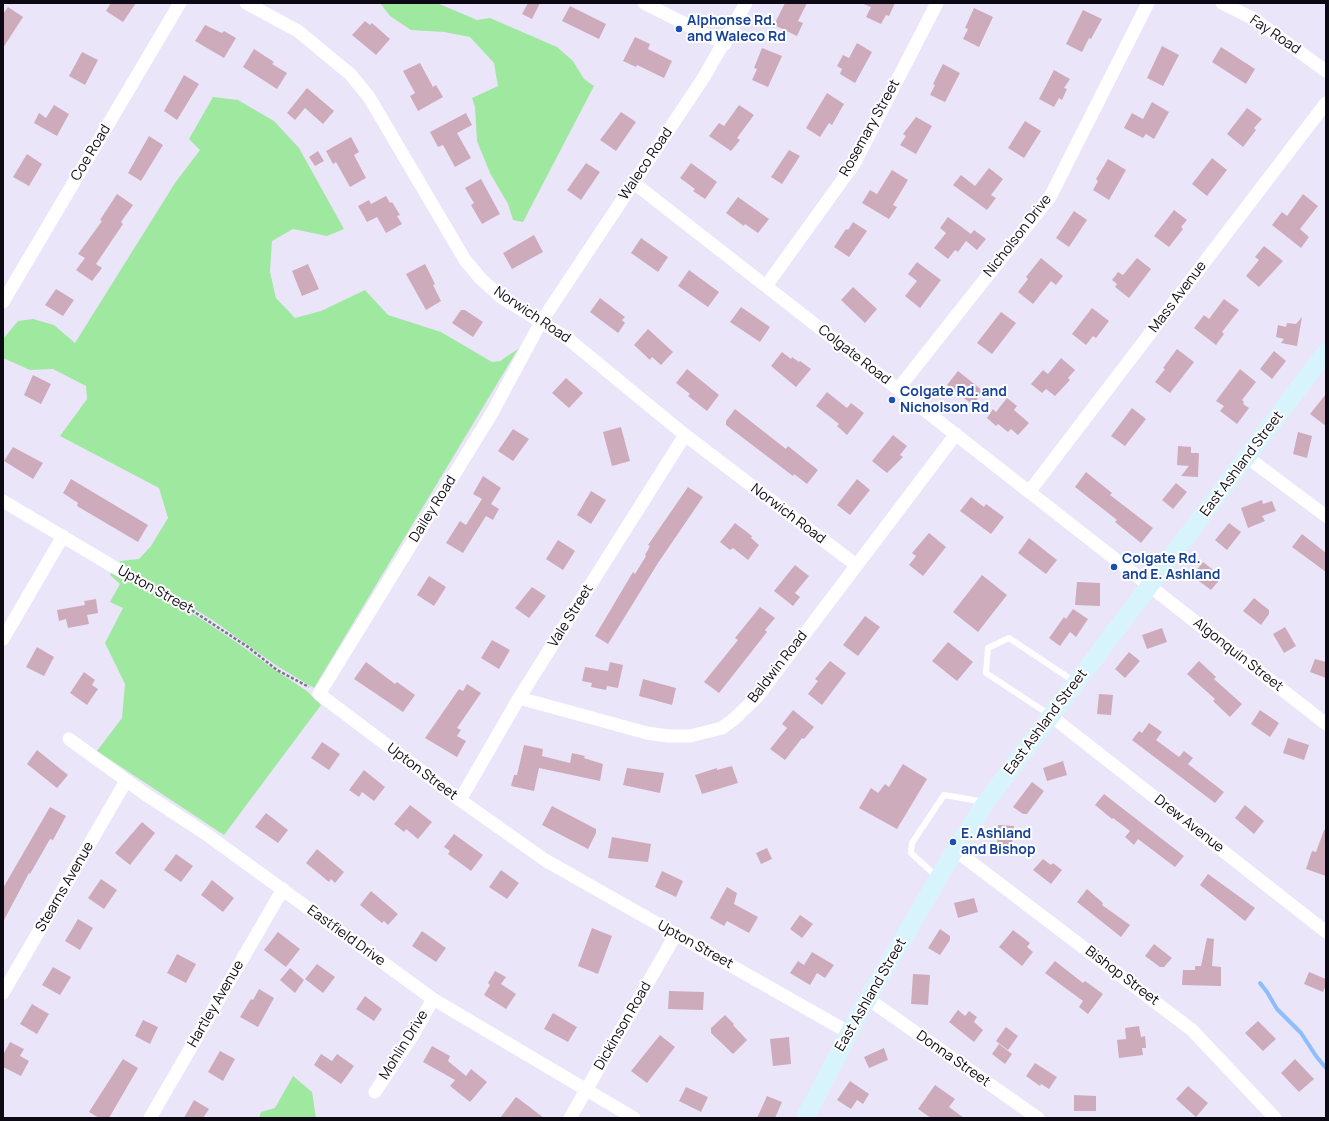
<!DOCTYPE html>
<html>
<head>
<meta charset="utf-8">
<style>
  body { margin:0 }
  #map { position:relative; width:1329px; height:1121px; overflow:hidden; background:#ebe5fa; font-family:Manrope,sans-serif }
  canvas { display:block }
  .frame { position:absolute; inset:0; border:4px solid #0d0914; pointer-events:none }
</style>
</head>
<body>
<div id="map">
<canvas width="1329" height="1121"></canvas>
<div class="frame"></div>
</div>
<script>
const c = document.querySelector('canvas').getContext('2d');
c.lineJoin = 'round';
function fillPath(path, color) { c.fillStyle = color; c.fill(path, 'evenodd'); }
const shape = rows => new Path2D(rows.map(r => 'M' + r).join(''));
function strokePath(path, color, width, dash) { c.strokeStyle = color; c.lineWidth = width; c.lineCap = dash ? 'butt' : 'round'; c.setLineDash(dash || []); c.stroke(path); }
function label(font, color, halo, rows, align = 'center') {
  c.font = font + ' Manrope,sans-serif'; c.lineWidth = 4; c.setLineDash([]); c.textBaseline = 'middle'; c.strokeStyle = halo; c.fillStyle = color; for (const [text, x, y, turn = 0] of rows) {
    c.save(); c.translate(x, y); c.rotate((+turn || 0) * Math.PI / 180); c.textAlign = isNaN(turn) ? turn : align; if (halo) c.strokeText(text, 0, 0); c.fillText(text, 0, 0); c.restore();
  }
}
fillPath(shape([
  [380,3,437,3,477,20,490,18,557,47,573,61,584,79,594,86,523,222,513,220,508,204,490,173,477,141,475,107,472,98,498,86,494,63,470,37,444,32,411,30,390,16],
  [213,97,238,100,274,121,299,148,344,229,327,236,293,229,272,241,270,272,276,298,295,318,321,311,365,290,388,315,441,332,492,362,500,361,518,349,314,688,277,666,214,621,167,592,119,566,120,561,139,559,151,546,168,518,159,488,60,436,87,399,86,386,53,369,30,370,3,358,3,339,18,321,33,319,54,325,75,343,175,183,200,150,189,139],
  [112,571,121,577,131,580,159,593,201,619,239,644,272,668,307,691,321,705,224,835,97,751,122,718,125,684,105,643,123,608,110,602,120,584,110,575],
  [293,1076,312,1092,316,1118,259,1118,261,1112,275,1108]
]), '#9fe8a0');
strokePath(shape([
  [1260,983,1267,992,1277,1009,1301,1033,1316,1056,1326,1068]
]), '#8ebdfb', 4);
fillPath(shape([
  [111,3,136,3,123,22,106,11],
  [528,3,540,3,532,19,522,14],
  [785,3,807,3,798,21,803,23,797,36,774,25],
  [861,3,895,3,889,16,886,15,881,24,866,17,871,7],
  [570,6,606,24,599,39,562,21],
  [8,7,23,17,3,48,3,14],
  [974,8,993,17,979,47,963,39,968,29,965,28],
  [1083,10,1102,19,1091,39,1089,38,1082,52,1066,44],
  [365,21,370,25,372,23,390,39,376,55,352,35],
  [205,25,222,33,224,31,236,38,224,58,195,41],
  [635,37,650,44,648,49,672,61,664,78,637,65,636,67,623,61],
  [857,43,872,52,855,83,840,74,842,69,837,66,843,55,849,58],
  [1162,46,1179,55,1163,86,1147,78],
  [1221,47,1255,69,1246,84,1212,62],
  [762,48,782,56,768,87,752,80,757,69,754,68],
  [254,49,274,62,272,64,287,73,277,89,243,67],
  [82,52,98,60,85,85,69,76],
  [420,63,433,87,436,85,443,97,418,111,410,96,415,93,403,71],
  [943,64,960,73,945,102,930,95,935,85,933,84],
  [1054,70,1070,79,1064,88,1067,89,1062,100,1059,98,1054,107,1039,99],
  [184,75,199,84,177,120,164,111],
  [307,88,334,111,323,124,305,108,295,120,287,113],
  [827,93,844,104,832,125,829,123,820,137,806,128],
  [1152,102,1169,112,1154,139,1146,134,1143,138,1124,128,1132,113,1143,119],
  [54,105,69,114,57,136,34,123,39,113,46,118],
  [739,105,754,115,737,138,740,140,731,151,709,136,719,123,724,126],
  [1247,108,1262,119,1254,128,1256,130,1243,147,1227,134],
  [621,112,636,122,616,151,600,140],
  [466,113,472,125,457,133,471,158,455,167,443,145,438,147,430,132],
  [916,117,932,126,916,154,900,145,906,136,903,134],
  [1025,121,1041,131,1024,158,1008,148],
  [149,136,163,145,141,181,128,173],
  [351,137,359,152,354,155,366,178,350,187,336,162,333,164,326,151],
  [789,150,800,156,782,184,771,177],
  [318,151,324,161,315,166,309,157],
  [27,154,42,164,29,186,13,177],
  [1212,158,1227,170,1207,196,1192,184],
  [1108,159,1126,170,1109,200,1093,190,1098,181,1096,179],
  [586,163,600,172,581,200,567,190],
  [691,163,717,182,705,199,693,191,695,189,680,178],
  [989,168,1003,179,991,195,996,198,987,210,953,185,961,175,975,186],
  [892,170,908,180,893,205,897,207,889,219,862,203,870,190,877,194],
  [481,179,500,214,482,224,471,205,474,203,465,188],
  [117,194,133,205,121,222,123,224,96,264,102,268,92,281,76,270,85,258,78,254,102,221,100,220],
  [1303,194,1318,206,1300,229,1309,237,1301,248,1272,225,1282,212,1287,216],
  [386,196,390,203,392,202,400,215,397,216,402,224,386,233,377,217,367,222,358,206,369,200,371,204],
  [738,197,769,219,758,233,745,224,744,226,726,213],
  [1174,210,1187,220,1181,227,1183,229,1169,247,1154,236],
  [1074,211,1087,220,1069,247,1056,238],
  [948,217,971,234,974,230,986,239,977,250,966,241,958,252,955,250,948,259,934,248,946,233,940,228],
  [853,222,867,231,849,257,834,247,846,229,848,230],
  [534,235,543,252,512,269,503,253],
  [641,238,668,257,658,272,631,253],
  [1264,246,1283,261,1259,287,1246,276,1259,260,1255,257],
  [1041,258,1063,276,1056,285,1051,281,1033,304,1018,292,1028,279,1026,277],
  [1137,258,1151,269,1129,298,1115,287,1117,284,1112,280,1118,272,1123,275],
  [917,262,941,280,920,308,905,296,917,281,908,274],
  [308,264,319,289,302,296,292,271],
  [425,264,435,284,433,285,441,301,426,310,406,274],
  [689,270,719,292,708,307,678,286],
  [853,287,877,309,865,323,841,300],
  [56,289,74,300,63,316,45,305],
  [600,298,625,317,622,320,625,323,618,333,590,312],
  [1224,299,1239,310,1222,332,1224,334,1216,345,1194,328,1204,315,1209,319],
  [741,307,770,327,760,342,730,322],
  [1092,308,1109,321,1096,338,1093,336,1086,345,1072,334],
  [461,310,465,310,483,322,473,337,452,323],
  [1001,312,1016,323,992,354,977,343],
  [1302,317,1297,346,1281,343,1284,339,1276,337,1278,325,1286,327,1287,323,1296,324],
  [648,329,673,352,661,365,652,357,650,360,634,345],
  [1177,349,1194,362,1170,393,1155,382,1165,369,1163,368],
  [1274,351,1286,361,1272,379,1260,369],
  [782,352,791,359,792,357,799,362,800,361,811,369,796,387,771,366],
  [1061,358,1075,370,1068,378,1070,380,1055,396,1046,389,1042,393,1031,384,1043,370,1048,374],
  [687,369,719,395,707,411,688,396,690,394,676,383],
  [1240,369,1256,382,1242,400,1244,402,1243,404,1249,408,1237,424,1220,411,1224,406,1216,401],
  [958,371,983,391,973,405,947,385],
  [33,375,51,384,41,404,24,395],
  [566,378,583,393,569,408,552,393],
  [827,392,847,408,851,403,864,413,847,435,837,426,839,424,816,406],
  [1326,394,1326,426,1310,414],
  [1007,398,1017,406,1014,410,1029,423,1018,435,1011,429,1008,432,998,424,996,426,987,418,993,409,996,412],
  [1132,408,1146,419,1125,446,1111,436],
  [735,409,786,449,788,446,818,470,807,484,794,474,793,476,726,425,726,421],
  [621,427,630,461,612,466,603,432],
  [513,429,529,439,513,461,498,451],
  [1298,432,1312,436,1307,458,1293,454],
  [893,435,907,446,900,455,903,457,887,473,872,461],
  [1178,446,1191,447,1191,453,1199,453,1198,477,1181,476,1189,466,1177,465],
  [13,447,43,463,33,479,4,461],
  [1086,472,1112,493,1110,495,1153,528,1141,543,1115,522,1117,520,1075,487],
  [483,476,501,488,491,504,499,509,493,520,486,516,463,553,446,543,460,521,466,525,482,499,473,494],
  [71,479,148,525,138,542,77,506,78,503,63,493],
  [857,479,870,490,850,515,837,505],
  [1176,483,1187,492,1173,509,1162,500],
  [688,487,703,497,658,563,608,644,595,636,633,572,635,574,646,556,645,555,650,546,648,545],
  [591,491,606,500,591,524,577,515],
  [971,497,984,507,986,504,1004,517,991,534,960,511],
  [1262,500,1263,504,1272,501,1276,511,1262,516,1265,521,1248,528,1241,508],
  [735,523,752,536,751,538,759,545,748,560,733,548,730,550,720,542],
  [1229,523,1241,532,1227,550,1215,540],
  [929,533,946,547,923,576,909,565,916,556,912,553],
  [1302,534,1326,553,1326,572,1292,547],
  [1029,538,1057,560,1046,574,1018,553],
  [558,540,575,551,563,570,546,559],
  [1203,562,1222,577,1211,590,1192,576],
  [795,565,809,576,795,593,800,597,793,606,774,591],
  [982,575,1007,595,978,632,953,612],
  [429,576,446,587,434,606,417,595],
  [1077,582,1100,583,1100,606,1075,605],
  [532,587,546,596,529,618,515,608],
  [1254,598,1269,610,1269,614,1261,625,1243,611],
  [96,599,98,613,87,615,89,624,68,628,66,619,59,621,57,610,85,605,84,601],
  [760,607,775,618,765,630,767,632,719,693,704,682,738,640,735,638],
  [1073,609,1088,619,1076,637,1070,632,1060,646,1049,638,1064,617,1066,619],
  [865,616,880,627,858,656,843,645],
  [1285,627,1296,646,1284,653,1273,634],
  [1162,628,1167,642,1147,649,1142,635],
  [492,640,510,650,499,669,481,658],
  [948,642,973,662,957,681,932,661],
  [37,647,54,657,44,676,26,667],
  [1129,652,1140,661,1125,678,1115,669],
  [1315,659,1326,662,1326,678,1310,672],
  [830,661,846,673,822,705,808,694,818,681,815,679],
  [1199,661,1216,677,1214,679,1242,704,1230,717,1213,701,1215,699,1187,674],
  [366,662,395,684,397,682,415,695,403,712,354,679],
  [610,662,623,665,618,688,607,686,606,690,591,687,592,683,582,681,585,667,608,671],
  [84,672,95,680,92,685,98,689,87,705,70,693],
  [643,679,676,688,672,705,639,696],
  [467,684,481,693,457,728,461,730,457,736,466,741,457,757,425,738,459,689,463,691],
  [1099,694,1113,695,1111,715,1097,714],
  [793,710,814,727,804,739,802,738,785,760,770,749,787,728,782,724],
  [1260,710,1279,723,1270,737,1251,724],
  [1149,723,1162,732,1156,740,1179,757,1184,751,1193,758,1188,764,1224,792,1215,803,1132,740,1139,731,1142,733],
  [1288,738,1309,745,1304,760,1283,753],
  [322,742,340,754,329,770,311,758],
  [524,745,543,749,542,756,570,763,572,753,585,756,584,758,603,764,600,781,539,768,534,791,511,786,514,775,517,775],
  [37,750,68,775,57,788,27,764],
  [1063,761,1067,775,1047,781,1043,768],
  [903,764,927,779,897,829,859,808,871,788,878,793,885,784,889,787],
  [732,766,738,783,702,794,695,775,717,768,717,770],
  [627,768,664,773,660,793,623,785],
  [364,770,385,787,374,801,362,792,359,797,349,790],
  [1032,782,1044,791,1027,814,1023,814,1013,807],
  [1104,794,1184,856,1175,867,1138,839,1134,845,1125,837,1130,831,1113,818,1112,819,1095,805],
  [410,805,432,822,418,839,406,829,404,832,394,824],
  [1245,805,1264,821,1254,834,1235,818],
  [552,806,596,829,596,833,588,849,542,825],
  [50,807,66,816,53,840,50,839,30,874,29,873,3,922,3,888],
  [266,813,288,830,278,843,255,827],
  [142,822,155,833,130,865,115,853],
  [998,825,1014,826,1012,846,997,845],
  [1324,830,1326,830,1326,876,1306,869,1312,851,1316,852],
  [454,834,483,855,471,871,448,854,450,851,444,847],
  [612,837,651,844,648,862,608,858],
  [767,848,772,859,761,864,756,853],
  [317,849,344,872,335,883,331,879,329,882,306,863],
  [176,854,193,866,181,882,164,870],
  [1043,859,1051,865,1053,863,1062,870,1051,884,1033,870],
  [501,870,519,883,507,899,489,887],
  [662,871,683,881,676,897,655,887],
  [1208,874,1255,908,1245,921,1200,885],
  [101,879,117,890,104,909,88,898],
  [212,880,234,898,223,912,201,895],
  [727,887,737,893,734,904,758,917,749,933,727,921,724,926,710,918],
  [1087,889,1103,903,1102,905,1130,925,1121,937,1077,902],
  [371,891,398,914,388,925,384,921,382,923,360,905],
  [974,898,978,912,958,918,954,903],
  [800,915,813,924,802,938,790,929],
  [78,919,93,928,80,950,65,941],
  [592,928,612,936,598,974,578,966],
  [940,929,950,936,950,940,940,955,928,948],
  [1013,930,1030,943,1027,947,1033,952,1022,966,999,947],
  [422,931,446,948,436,962,412,946],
  [278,932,300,949,286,967,264,950],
  [1207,938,1214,939,1212,966,1221,967,1221,986,1182,985,1183,970,1195,970,1195,966,1201,966],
  [1154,944,1172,958,1164,967,1160,967,1145,956],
  [812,952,834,965,825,978,817,973,810,985,790,973,798,961,804,965],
  [177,954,196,964,186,983,167,973],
  [1055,961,1083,983,1085,981,1103,994,1088,1014,1079,1007,1083,1001,1045,973],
  [317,964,335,977,323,993,305,979],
  [53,967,71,977,60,995,42,985],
  [290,968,304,980,295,993,280,980],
  [495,971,506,977,501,984,516,994,506,1009,484,995,490,985,488,983],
  [1309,972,1326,979,1326,985,1323,992,1304,984],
  [913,974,930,975,928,1005,911,1004],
  [259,989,274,998,258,1027,240,1017,251,999,253,1000],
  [669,991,704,992,703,1010,668,1009],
  [365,996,382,1009,374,1021,356,1009],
  [32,1004,49,1014,37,1034,20,1024],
  [958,1010,965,1016,969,1011,977,1017,974,1022,983,1030,974,1042,949,1022],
  [553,1013,577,1027,568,1042,544,1029],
  [725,1015,734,1024,733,1025,747,1040,733,1054,711,1033,711,1028],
  [143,1020,158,1027,150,1044,135,1036],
  [1258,1021,1276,1039,1263,1051,1245,1033],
  [1139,1026,1141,1037,1145,1036,1146,1048,1142,1048,1143,1055,1119,1058,1117,1040,1126,1039,1125,1028],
  [1006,1027,1018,1036,1008,1050,996,1041],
  [660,1035,675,1047,647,1083,631,1071],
  [789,1037,791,1064,773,1066,770,1039],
  [10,1042,24,1049,20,1056,29,1061,21,1076,3,1067,3,1055],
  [999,1044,1012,1054,1005,1064,992,1054],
  [432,1046,450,1056,448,1061,466,1076,471,1069,487,1082,470,1102,450,1086,455,1080,423,1062],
  [884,1048,888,1060,869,1068,864,1057],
  [220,1051,235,1059,223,1081,208,1072],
  [321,1054,332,1061,337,1054,354,1066,341,1084,314,1065],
  [123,1059,138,1068,109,1118,99,1118,89,1112],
  [1295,1059,1314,1079,1299,1092,1281,1073],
  [1035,1063,1057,1077,1049,1089,1041,1084,1040,1086,1026,1076],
  [850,1081,869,1094,863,1104,857,1100,851,1109,837,1100],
  [935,1085,955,1099,949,1107,964,1118,931,1118,918,1109],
  [1188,1086,1208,1103,1196,1117,1176,1099],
  [686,1087,708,1097,701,1112,679,1101],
  [1074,1095,1096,1096,1096,1111,1074,1111],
  [767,1096,782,1102,775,1118,757,1118],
  [516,1097,519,1099,544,1118,500,1118],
  [194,1100,209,1109,203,1118,184,1118]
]), '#ceabbb');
strokePath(shape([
  [135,579,170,596,248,647,277,670,309,687]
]), '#7c7787', 2.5, [3, 2]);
strokePath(shape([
  [1050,715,986,673,988,648,1009,638,1075,682],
  [937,877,911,853,912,843,944,795,985,802]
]), '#fff', 6);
strokePath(shape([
  [246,3,298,31,350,74,369,97,465,260,481,279,501,297,567,338,685,435,856,565],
  [644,3,725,44],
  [746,3,704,77,541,322,492,413,319,694,460,800,545,860,848,1032],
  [1222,3,1254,19,1326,71],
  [634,183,1326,724],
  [766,286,854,164,937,3],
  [3,302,180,3],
  [898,389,1050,197,1148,3],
  [1247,457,1326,516],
  [1029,492,1326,103],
  [3,501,124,573],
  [3,639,63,536],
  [519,698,647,733,668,736,690,736,722,728,734,719,757,697,956,434],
  [1051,716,1326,932],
  [69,739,145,794,206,834,433,999,634,1118],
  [460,800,519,698,685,435],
  [955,850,1192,1030,1275,1118],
  [3,993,126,781],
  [868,999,1038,1118],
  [375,1092,413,1035,433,999],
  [150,1118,283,889],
  [570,1118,676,934]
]), '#fff', 13);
strokePath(shape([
  [805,1118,859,1014,955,850,986,802,1326,352]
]), '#d7f4fd', 18);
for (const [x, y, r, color] of [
  [679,29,4,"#1a4fb4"],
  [892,400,4,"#1a4fb4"],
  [1114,567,4,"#1a4fb4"],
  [953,842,4,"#1a4fb4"]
]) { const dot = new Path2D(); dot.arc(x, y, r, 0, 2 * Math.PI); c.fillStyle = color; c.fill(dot); strokePath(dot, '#fff', 1.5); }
label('bold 14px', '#164399', '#fff', [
  ["Alphonse Rd.",687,21],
  ["and Waleco Rd",687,37],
  ["Colgate Rd. and",900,392],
  ["Nicholson Rd",900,408],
  ["Colgate Rd.",1122,559],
  ["and E. Ashland",1122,575],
  ["E. Ashland",961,834],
  ["and Bishop",961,850]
], 'left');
label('14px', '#0d0914', '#fff', [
  ["Fay Road",1275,35,34],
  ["Rosemary Street",870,128,-61],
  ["Coe Road",91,153,-59],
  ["Waleco Road",646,164,-56],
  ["Nicholson Drive",1018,236,-52],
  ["Mass Avenue",1178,297,-53],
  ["Norwich Road",532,315,34],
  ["Colgate Road",854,355,38],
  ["East Ashland Street",1242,464,-53],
  ["Dailey Road",433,509,-58],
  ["Norwich Road",788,514,37],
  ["Upton Street",155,590,29],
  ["Vale Street",571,616,-58],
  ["Algonquin Street",1238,655,38],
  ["Baldwin Road",778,667,-52],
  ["East Ashland Street",1046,722,-53],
  ["Upton Street",422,772,37],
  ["Drew Avenue",1189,824,38],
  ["Stearns Avenue",65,887,-60],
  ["Eastfield Drive",346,936,36],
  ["Upton Street",695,945,29],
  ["Bishop Street",1122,976,37],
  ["East Ashland Street",871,995,-60],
  ["Hartley Avenue",216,1004,-60],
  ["Dickinson Road",623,1026,-60],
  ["Mohlin Drive",404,1045,-58],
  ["Donna Street",953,1059,35]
]);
</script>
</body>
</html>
